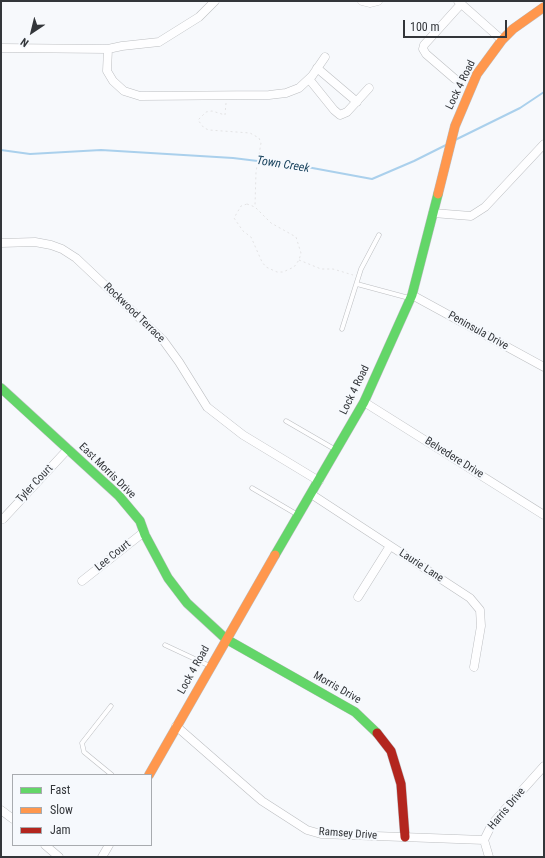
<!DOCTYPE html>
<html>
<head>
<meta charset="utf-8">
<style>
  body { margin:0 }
  #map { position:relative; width:545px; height:858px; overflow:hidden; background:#f7f9fc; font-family:"Roboto Condensed",sans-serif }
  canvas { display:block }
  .frame { position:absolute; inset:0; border:2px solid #33363a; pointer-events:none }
  .legend { position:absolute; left:12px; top:774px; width:140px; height:72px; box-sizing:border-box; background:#f6f9fd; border:1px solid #a8abaf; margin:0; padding:5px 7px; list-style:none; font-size:12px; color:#33363a }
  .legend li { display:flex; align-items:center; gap:8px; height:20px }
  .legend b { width:20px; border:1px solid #a8abaf }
  .north { position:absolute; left:12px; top:12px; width:40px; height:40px; -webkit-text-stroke:3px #f6f9fd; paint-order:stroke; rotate:215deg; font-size:11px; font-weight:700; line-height:16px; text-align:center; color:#33363a }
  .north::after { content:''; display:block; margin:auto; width:14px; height:18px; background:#33363a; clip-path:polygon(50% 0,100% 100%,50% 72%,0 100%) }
  .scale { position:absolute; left:403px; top:20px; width:104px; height:18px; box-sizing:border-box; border:2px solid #33363a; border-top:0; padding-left:5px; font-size:12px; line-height:14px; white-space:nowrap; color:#33363a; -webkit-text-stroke:3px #f6f9fd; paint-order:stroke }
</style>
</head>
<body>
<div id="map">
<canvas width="545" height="858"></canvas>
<div class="frame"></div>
<ul class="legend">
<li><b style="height:5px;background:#63d668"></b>Fast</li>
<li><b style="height:5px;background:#ff974d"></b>Slow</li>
<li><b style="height:5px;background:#b3261e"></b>Jam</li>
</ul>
<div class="north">N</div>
<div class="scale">100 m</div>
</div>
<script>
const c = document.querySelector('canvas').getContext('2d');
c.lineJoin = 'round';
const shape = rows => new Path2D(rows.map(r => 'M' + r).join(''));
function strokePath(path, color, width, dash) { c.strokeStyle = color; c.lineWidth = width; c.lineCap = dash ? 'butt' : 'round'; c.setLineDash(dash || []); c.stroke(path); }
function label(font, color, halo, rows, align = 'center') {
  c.font = font + ' "Roboto Condensed",sans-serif'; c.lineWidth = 4; c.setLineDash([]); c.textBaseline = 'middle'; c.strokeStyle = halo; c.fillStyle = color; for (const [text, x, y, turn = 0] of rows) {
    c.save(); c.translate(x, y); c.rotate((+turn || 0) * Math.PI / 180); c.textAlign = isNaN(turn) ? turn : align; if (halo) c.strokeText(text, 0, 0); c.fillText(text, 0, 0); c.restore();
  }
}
strokePath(shape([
  [455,140,520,108,544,92],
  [1,150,30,154,101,150,233,158,307,167,372,179,414,161,446,145]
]), '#aad0ec', 2);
const lane = shape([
  [357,284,409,298],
  [342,329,361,269,379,235],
  [286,421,336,450],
  [252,488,298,515],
  [165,645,210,666],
  [111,706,82,743,84,752,112,775]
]);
const street = shape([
  [362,1,370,3,378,1],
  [458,1,502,40],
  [1,48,108,49,122,46,159,42,199,17,215,1],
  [108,49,107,71,113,81,124,91,140,96,269,95,286,93,299,88,312,76,325,57],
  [317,68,357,102],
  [309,79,334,110,340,115,347,112,369,88],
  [455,79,426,54,423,49,424,45,461,4],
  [433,213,471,216,485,207,544,144],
  [1,243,35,242,51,245,62,249,76,258,163,340,179,362,207,407,243,435,319,481],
  [412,295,544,367],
  [364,402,544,515],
  [311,494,470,598,480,610,481,626,474,667],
  [3,519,68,449],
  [82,581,144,532],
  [358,597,390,546],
  [176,726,262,801,307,830,321,834,484,840],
  [1,810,13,819],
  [45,845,59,857],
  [102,857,109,845],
  [489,857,484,840,492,824,544,766]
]);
const fast = shape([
  [1,388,119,496,140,521,145,535,168,578,187,603,226,639,355,712,377,733],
  [275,555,364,402,412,295,438,194]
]);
const slow = shape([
  [438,194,455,126,477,74,502,40,513,29,544,7],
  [149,775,275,555]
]);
const jam = shape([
  [377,733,391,751,401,784,405,837]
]);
strokePath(lane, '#bcbec1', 5);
strokePath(street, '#bcbec1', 9);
strokePath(fast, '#bcbec1', 10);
strokePath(slow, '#bcbec1', 10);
strokePath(jam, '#bcbec1', 10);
strokePath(shape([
  [226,103,225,115,212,111,206,112,198,120,204,128,209,130,250,133,259,138,261,143,256,172,255,206],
  [247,204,255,207,271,223,296,237,301,253,299,260,294,267,283,272,277,272,266,267,262,262,251,237,243,231,234,218,241,206,247,204],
  [299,260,321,269,333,269,353,275]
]), '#e3e3e4', 1, [2, 3]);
strokePath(lane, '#fefeff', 4);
strokePath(street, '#fefeff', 8);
strokePath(fast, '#63d668', 9);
strokePath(slow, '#ff974d', 9);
strokePath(jam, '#b3261e', 9);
label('11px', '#33363a', '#f6f9fd', [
  ["Lock 4 Road",461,85,-64],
  ["Rockwood Terrace",134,313,44],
  ["Peninsula Drive",478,331,29],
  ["Lock 4 Road",355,390,-64],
  ["Belvedere Drive",454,458,32],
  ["East Morris Drive",107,471,44],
  ["Tyler Court",35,484,-47],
  ["Lee Court",113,556,-39],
  ["Laurie Lane",421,566,33],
  ["Lock 4 Road",194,670,-61],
  ["Morris Drive",337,688,30],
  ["Harris Drive",507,809,-50],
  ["Ramsey Drive",348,834,4]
]);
label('italic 12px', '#18425d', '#f6f9fd', [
  ["Town Creek",283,165,9]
]);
</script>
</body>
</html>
